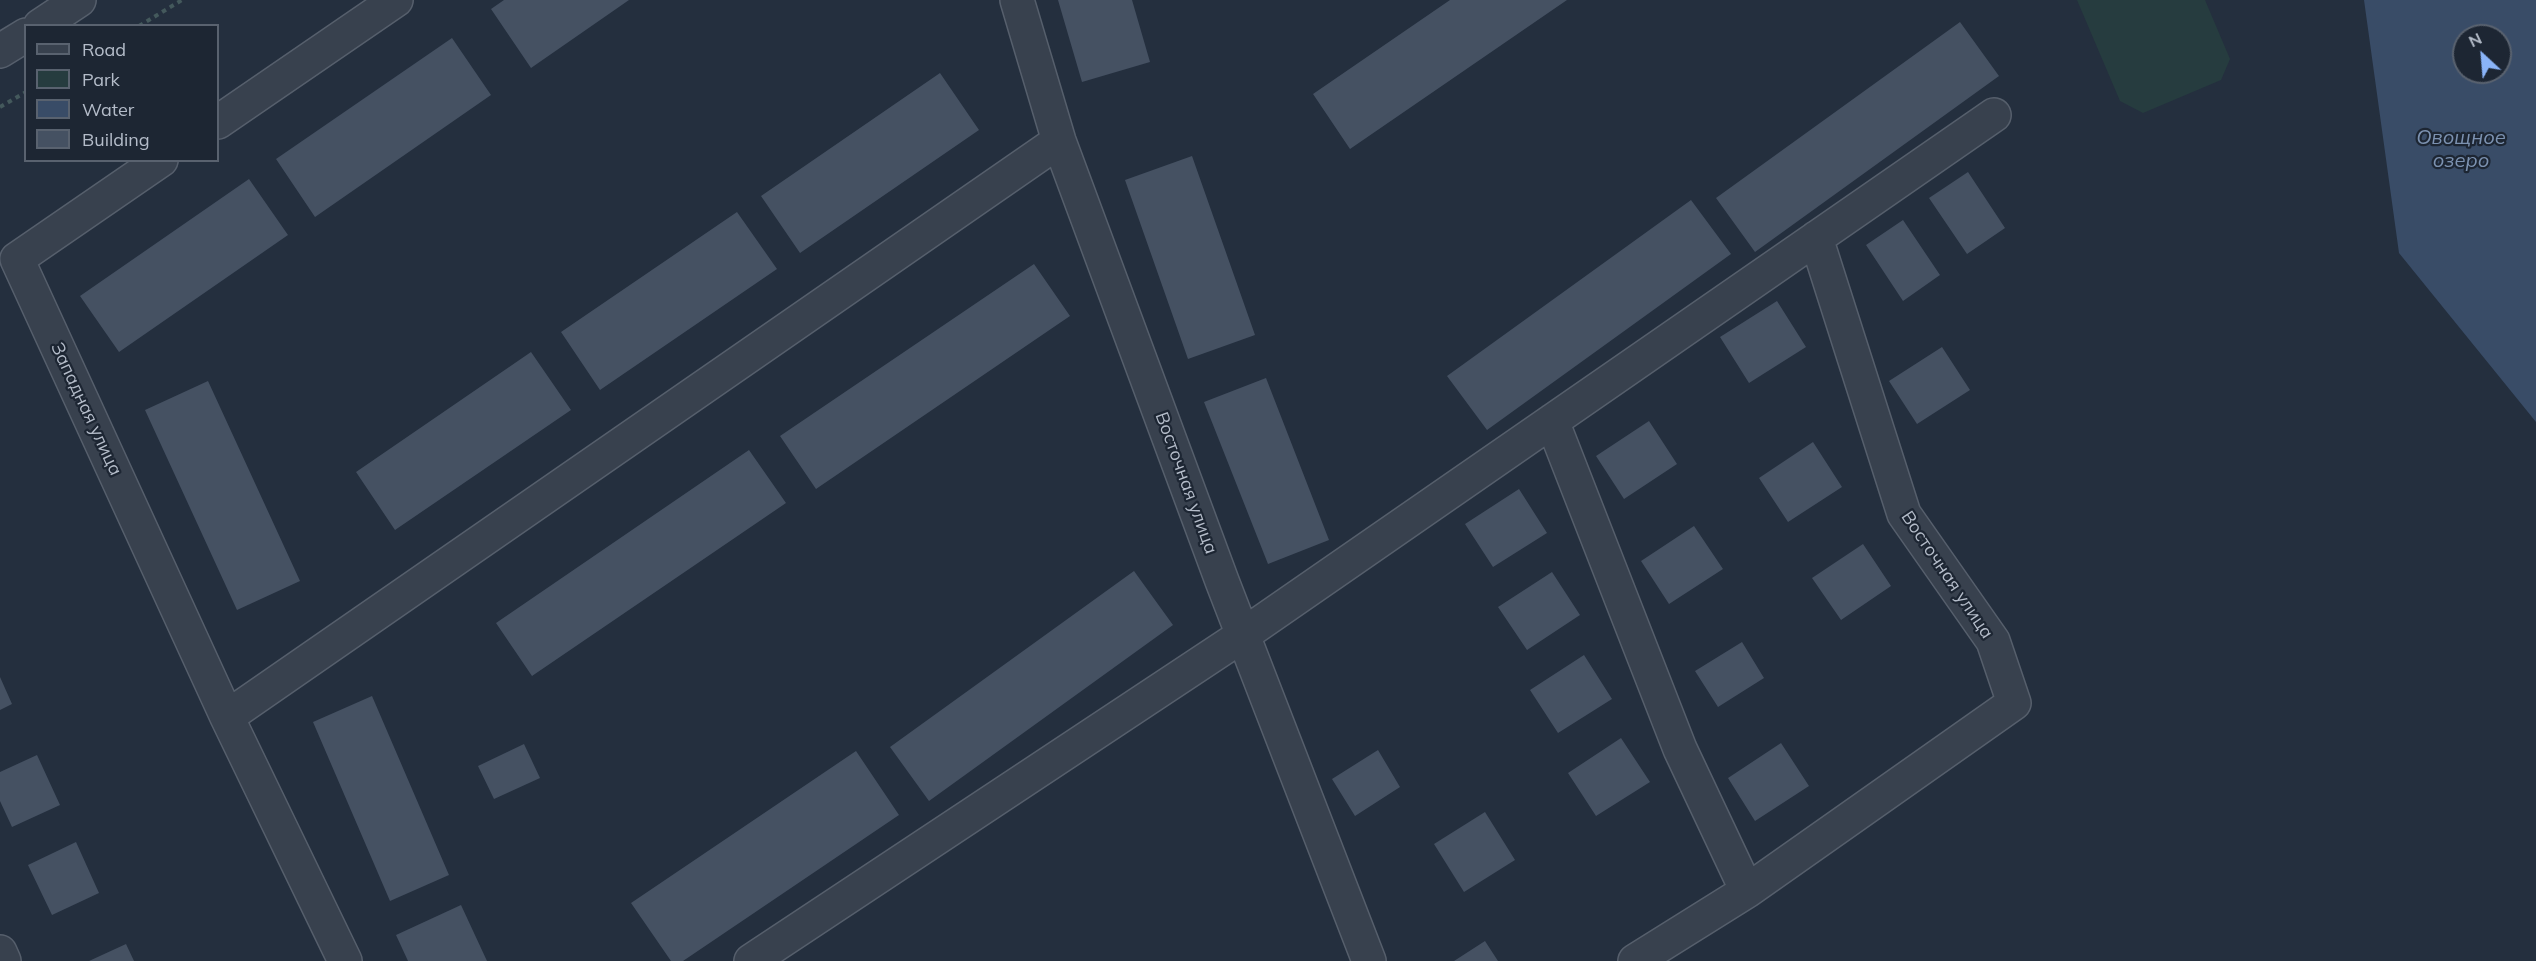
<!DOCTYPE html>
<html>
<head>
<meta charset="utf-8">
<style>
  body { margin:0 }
  #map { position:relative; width:2536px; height:961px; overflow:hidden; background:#242f3e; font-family:Mulish,sans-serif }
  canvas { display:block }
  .legend { position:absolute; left:24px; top:24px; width:195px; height:138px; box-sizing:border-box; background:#1d2633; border:2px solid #59626f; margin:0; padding:8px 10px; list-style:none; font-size:18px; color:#b4bcc9 }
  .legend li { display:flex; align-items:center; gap:12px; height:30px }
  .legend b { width:30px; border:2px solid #59626f }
  .north { position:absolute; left:2452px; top:24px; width:60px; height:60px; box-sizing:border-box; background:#1d2633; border:2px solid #59626f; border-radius:50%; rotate:334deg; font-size:16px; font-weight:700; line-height:24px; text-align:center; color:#b4bcc9 }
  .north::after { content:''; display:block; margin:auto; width:21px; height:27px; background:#8ab4f8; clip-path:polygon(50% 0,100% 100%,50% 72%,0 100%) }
</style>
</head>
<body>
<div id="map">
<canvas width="2536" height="961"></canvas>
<ul class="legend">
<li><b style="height:8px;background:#38414e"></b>Road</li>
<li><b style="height:16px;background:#263c3f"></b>Park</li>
<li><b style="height:16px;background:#394c67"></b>Water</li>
<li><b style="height:16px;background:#455162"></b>Building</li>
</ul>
<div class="north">N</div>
</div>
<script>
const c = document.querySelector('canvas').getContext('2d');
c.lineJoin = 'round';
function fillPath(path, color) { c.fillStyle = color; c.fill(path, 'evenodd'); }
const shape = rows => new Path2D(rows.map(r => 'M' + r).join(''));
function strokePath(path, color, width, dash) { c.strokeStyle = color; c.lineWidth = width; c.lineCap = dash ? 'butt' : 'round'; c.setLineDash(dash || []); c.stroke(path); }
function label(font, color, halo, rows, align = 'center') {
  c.font = font + ' Mulish,sans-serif'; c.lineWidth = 4.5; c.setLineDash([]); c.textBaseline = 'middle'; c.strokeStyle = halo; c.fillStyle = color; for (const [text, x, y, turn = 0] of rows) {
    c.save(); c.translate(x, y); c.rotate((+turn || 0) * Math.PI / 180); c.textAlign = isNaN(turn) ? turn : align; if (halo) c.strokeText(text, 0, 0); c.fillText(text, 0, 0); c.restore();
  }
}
fillPath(shape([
  [2077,0,2205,0,2230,59,2221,80,2143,113,2120,101]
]), '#263c3f');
fillPath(shape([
  [2364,0,2536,0,2536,422,2399,253],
  [2464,36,2500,36,2500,72,2464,72]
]), '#394c67');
fillPath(shape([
  [504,0,629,0,531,68,491,9],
  [1058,0,1132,0,1150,62,1082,82],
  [1450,0,1567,0,1350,149,1313,94],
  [1960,22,1999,76,1755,252,1716,198],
  [452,38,491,95,315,217,276,159],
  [940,73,979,130,800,253,761,196],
  [1192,156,1255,335,1188,359,1125,180],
  [1968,172,2005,228,1967,254,1929,198],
  [249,179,288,235,119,352,80,296],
  [1691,200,1731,254,1487,430,1447,376],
  [737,212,777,269,600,390,561,332],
  [1903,220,1940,275,1903,301,1866,245],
  [1034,264,1070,316,816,489,780,436],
  [1777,301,1806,347,1749,383,1720,337],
  [1942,347,1970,390,1917,424,1889,381],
  [531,352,571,410,395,530,356,472],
  [1266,378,1329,540,1268,564,1204,402],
  [208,381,300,581,237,610,145,410],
  [1649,421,1677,464,1624,499,1596,456],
  [1813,442,1842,487,1788,522,1759,478],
  [749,450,786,503,532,676,496,623],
  [1519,489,1547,533,1493,567,1465,524],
  [1694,526,1723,569,1669,604,1641,561],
  [1863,544,1891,586,1841,620,1812,578],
  [1134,571,1173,625,929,801,890,747],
  [1552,572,1580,615,1527,650,1498,607],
  [1742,642,1764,678,1718,707,1695,671],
  [1584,655,1612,699,1558,733,1530,690],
  [0,677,12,704,0,710],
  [372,696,449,875,390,901,313,722],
  [1621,738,1650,782,1596,816,1568,773],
  [1781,743,1809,786,1755,821,1728,778],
  [524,744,540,778,494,799,478,766],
  [1378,750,1400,787,1355,816,1332,779],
  [856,751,899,815,683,961,671,961,631,903],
  [37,755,60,805,12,827,0,801,0,772],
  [1485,812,1515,860,1464,892,1434,844],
  [76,842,99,893,52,915,28,865],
  [461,905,487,961,408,961,396,935],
  [1485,941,1498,961,1454,961],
  [126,944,134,961,89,961]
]), '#455162');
const minor = shape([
  [1017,0,1059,141,1222,581,1369,961],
  [40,26,79,0],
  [0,51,26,35],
  [218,122,396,0],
  [161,160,17,259,227,717,345,961],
  [1552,421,1680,749,1747,891,1635,961],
  [227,717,1059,141],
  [1747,891,2014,703,1993,641,1904,514,1816,238],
  [0,952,4,961],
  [751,961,1243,635,1994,115]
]);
strokePath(minor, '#565f6c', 36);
strokePath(shape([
  [139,26,182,0],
  [0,107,26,92]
]), '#44595c', 4, [4.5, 4.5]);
strokePath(minor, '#38414e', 33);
label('18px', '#b4bcc9', '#1d2633', [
  ["Западная улица",86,409,65],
  ["Восточная улица",1186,483,70],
  ["Восточная улица",1947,575,56]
]);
label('italic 20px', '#7c92b1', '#1d2633', [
  ["Овощное",2461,138],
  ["озеро",2461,161]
]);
</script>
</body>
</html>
